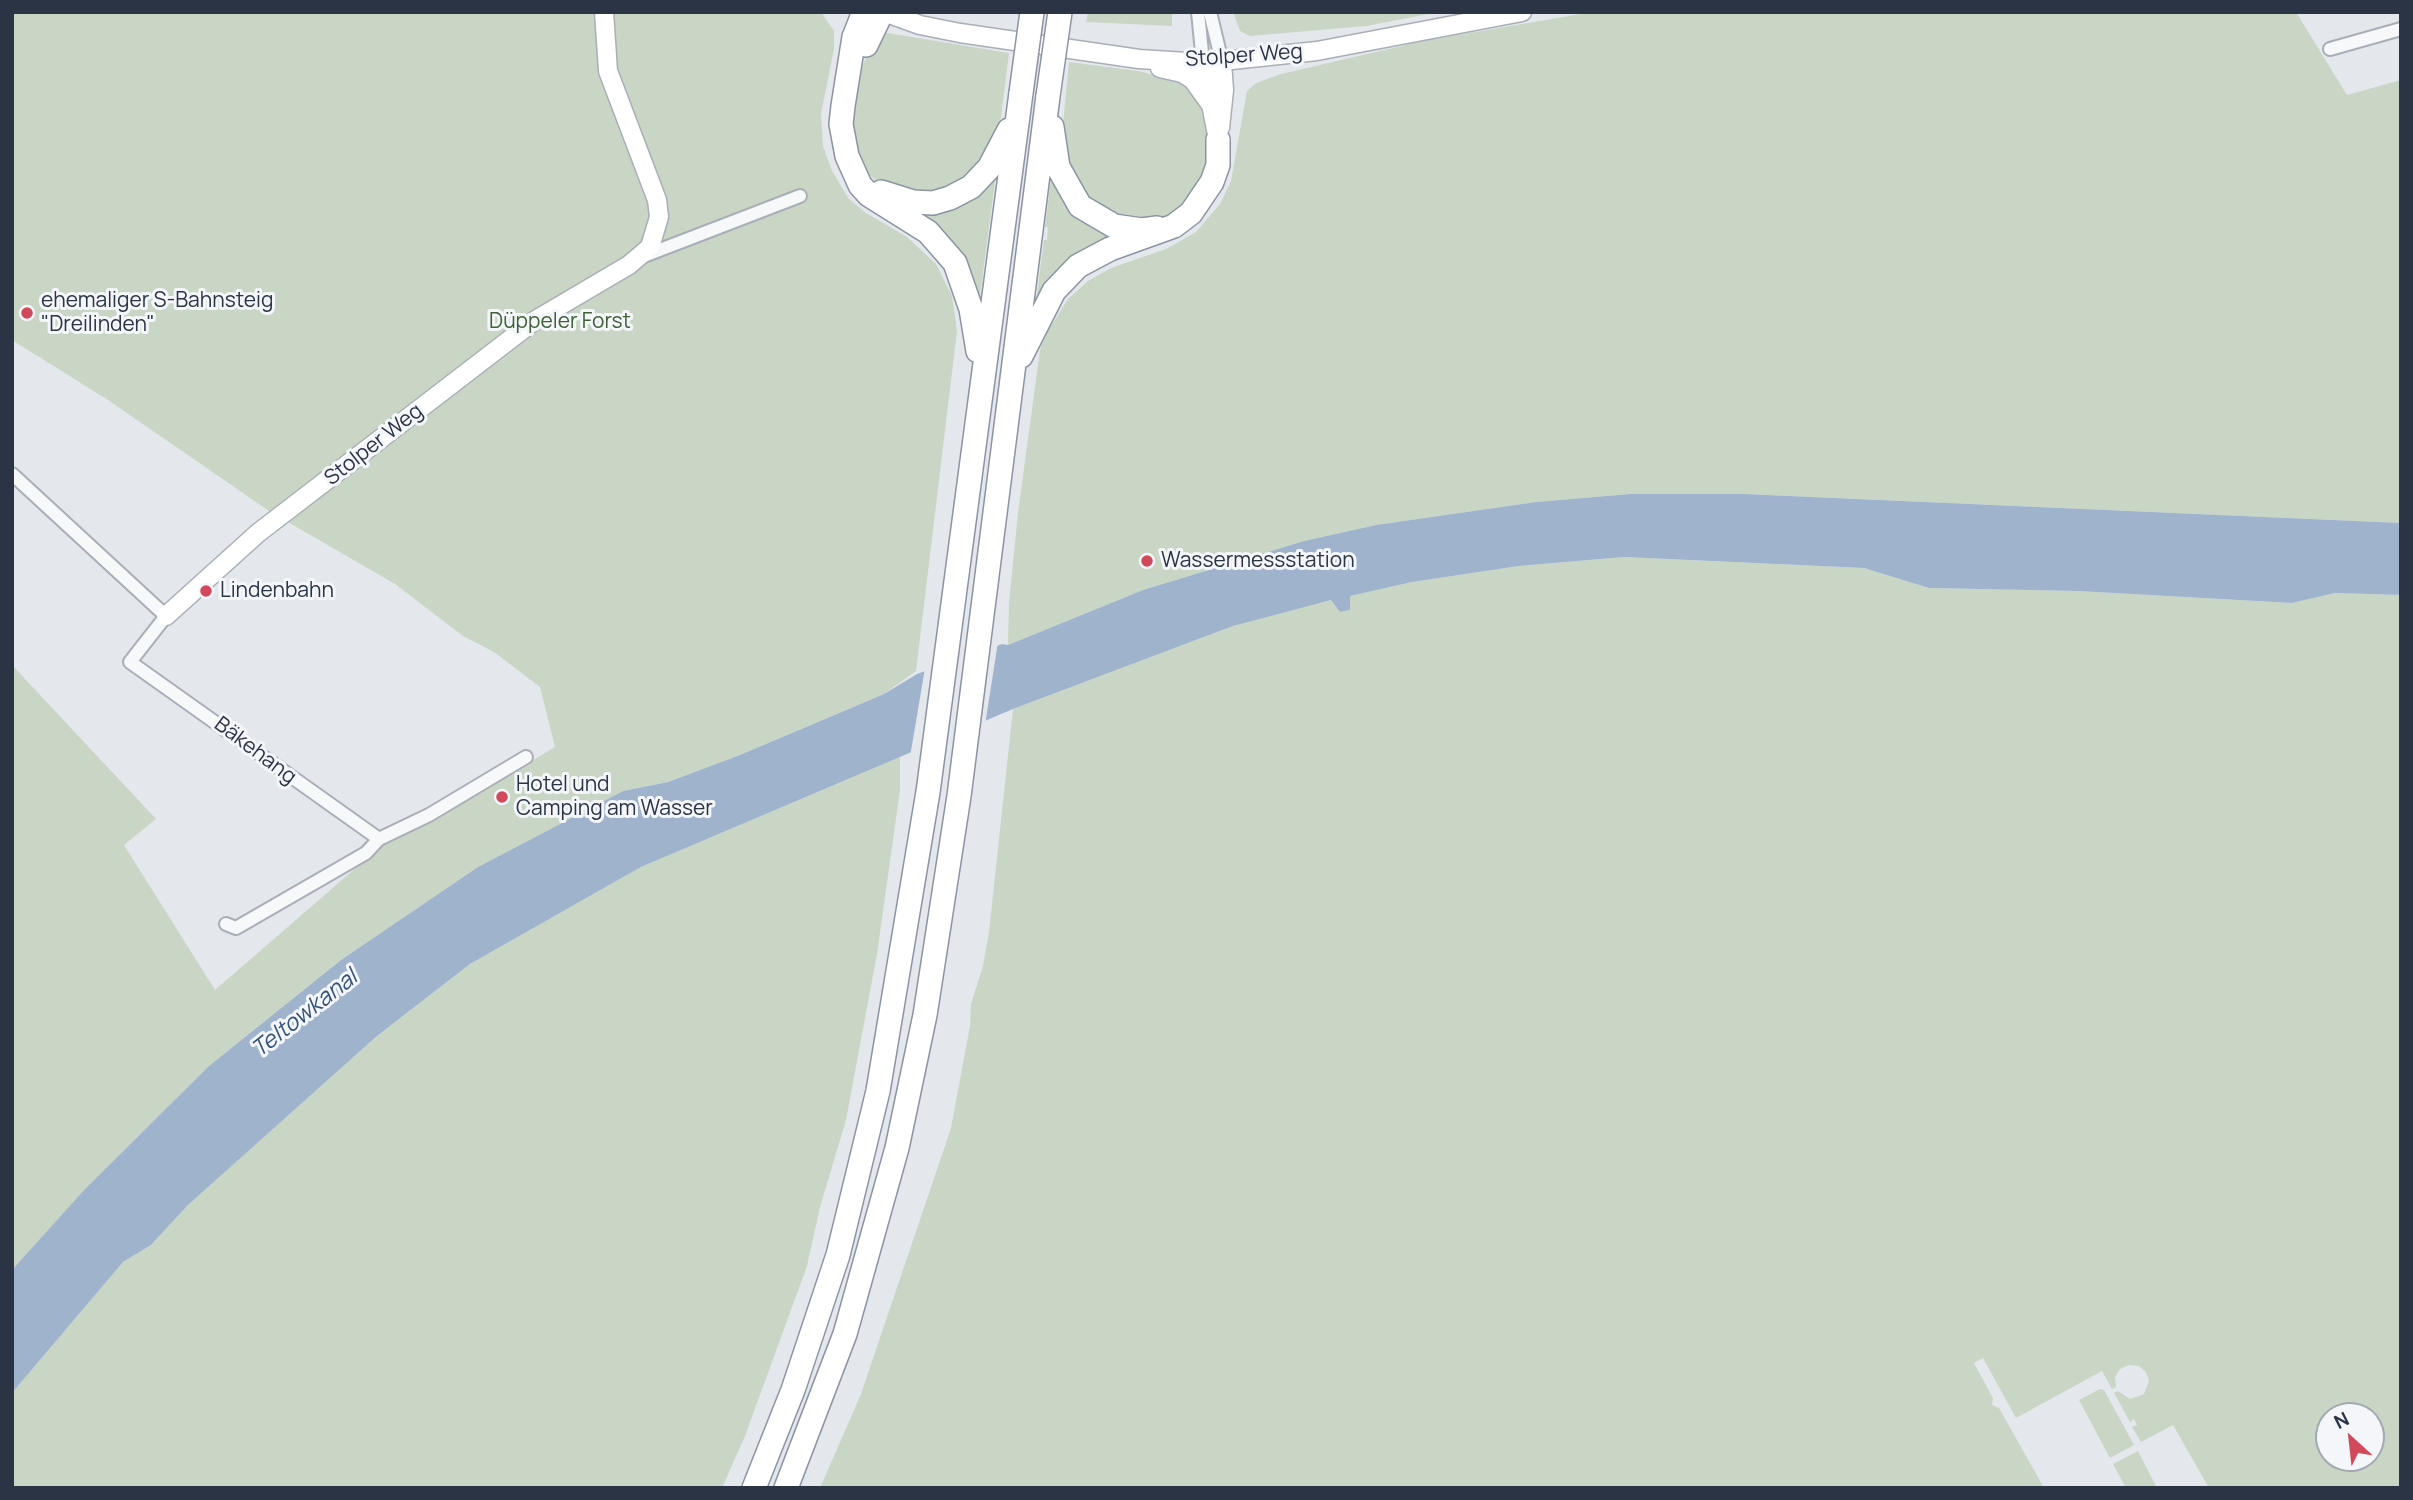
<!DOCTYPE html>
<html>
<head>
<meta charset="utf-8">
<style>
  body { margin:0 }
  #map { position:relative; width:2413px; height:1500px; overflow:hidden; background:#e4e7ec; font-family:Manrope,sans-serif }
  canvas { display:block }
  .frame { position:absolute; inset:0; border:14px solid #2b3445; pointer-events:none }
  .north { position:absolute; left:2315px; top:1402px; width:70px; height:70px; box-sizing:border-box; background:#f4f6f9; border:2px solid #a4a8b1; border-radius:50%; rotate:333deg; font-size:19px; font-weight:700; line-height:28px; text-align:center; color:#2b3445 }
  .north::after { content:''; display:block; margin:auto; width:24px; height:32px; background:#d1495b; clip-path:polygon(50% 0,100% 100%,50% 72%,0 100%) }
</style>
</head>
<body>
<div id="map">
<canvas width="2413" height="1500"></canvas>
<div class="frame"></div>
<div class="north">N</div>
</div>
<script>
const c = document.querySelector('canvas').getContext('2d');
c.lineJoin = 'round';
function fillPath(path, color) { c.fillStyle = color; c.fill(path, 'evenodd'); }
const shape = rows => new Path2D(rows.map(r => 'M' + r).join(''));
function strokePath(path, color, width, dash) { c.strokeStyle = color; c.lineWidth = width; c.lineCap = dash ? 'butt' : 'round'; c.setLineDash(dash || []); c.stroke(path); }
function label(font, color, halo, rows, align = 'center') {
  c.font = font + ' Manrope,sans-serif'; c.lineWidth = 6; c.setLineDash([]); c.textBaseline = 'middle'; c.strokeStyle = halo; c.fillStyle = color; for (const [text, x, y, turn = 0] of rows) {
    c.save(); c.translate(x, y); c.rotate((+turn || 0) * Math.PI / 180); c.textAlign = isNaN(turn) ? turn : align; if (halo) c.strokeText(text, 0, 0); c.fillText(text, 0, 0); c.restore();
  }
}
fillPath(shape([
  [12,12,821,12,834,31,834,49,821,114,823,146,832,171,849,199,866,213,907,237,936,264,952,296,957,331,916,671,884,694,740,755,668,782,623,791,478,867,341,960,209,1066,84,1190,12,1270,12,665,156,819,124,845,215,990,380,847,436,819,555,747,540,687,494,652,463,636,395,584,269,511,108,400,12,340],
  [1088,12,1172,12,1172,26,1086,22],
  [1233,12,1439,12,1366,26,1250,36,1240,31],
  [1592,12,2296,12,2347,95,2401,80,2401,523,1744,494,1630,494,1536,502,1376,525,1304,541,1143,590,1008,645,1009,603,1018,513,1040,350,1046,334,1068,299,1088,281,1111,268,1166,249,1196,232,1220,204,1231,181,1247,91,1256,83,1281,74,1423,41],
  [881,32,1009,53,1001,117,991,151,976,171,943,193,888,189,865,172,853,147,850,120,863,64],
  [1069,62,1138,71,1174,80,1190,88,1206,110,1209,159,1205,176,1187,203,1171,214,1151,221,1111,216,1075,188,1061,143],
  [998,159,978,310,971,284,891,201,915,206],
  [1052,171,1127,232,1035,310,1044,240,1047,240,1048,227,1045,227],
  [1624,557,1864,568,1929,588,2078,591,2292,603,2335,593,2401,595,2401,1488,2209,1488,2173,1425,2141,1442,2132,1427,2137,1425,2134,1419,2130,1422,2114,1393,2118,1391,2130,1399,2144,1394,2149,1381,2146,1372,2139,1366,2129,1365,2120,1369,2115,1377,2116,1387,2112,1389,2102,1371,2016,1418,1983,1358,1974,1363,1993,1398,1992,1405,1999,1408,2044,1488,820,1488,861,1394,951,1128,970,1026,971,1004,983,966,989,932,1013,709,1233,626,1275,614,1331,600,1340,612,1350,610,1349,596,1412,582,1519,566],
  [2329,1416,2371,1416,2371,1458,2329,1458],
  [900,757,900,790,877,954,846,1120,820,1207,807,1266,745,1436,722,1488,12,1488,12,1393,123,1262,151,1245,188,1205,377,1036,470,964,641,867],
  [2100,1389,2104,1390,2134,1445,2110,1458,2079,1400],
  [2138,1451,2157,1488,2126,1488,2113,1464]
]), '#c9d6c5');
fillPath(shape([
  [1630,494,1744,494,2401,523,2401,595,2335,593,2292,603,2078,591,1929,588,1864,568,1624,557,1519,566,1412,582,1350,596,1350,610,1340,612,1331,600,1233,626,1013,709,641,867,470,964,377,1036,188,1205,151,1245,123,1262,12,1393,12,1270,84,1190,209,1066,341,960,478,867,623,791,668,782,740,755,884,694,917,674,1002,644,1008,645,1143,590,1304,541,1376,525,1536,502]
]), '#9fb4cc');
fillPath(shape([
  [998,642,985,725,910,757,925,668]
]), '#e4e7ec');
const street = shape([
  [1198,12,1203,63],
  [1210,12,1222,62],
  [2330,49,2401,29],
  [644,256,800,196],
  [12,474,166,616,130,662,379,839],
  [226,924,236,928,366,853,379,839,429,815,526,757]
]);
const secondary = shape([
  [884,12,920,25,960,33,1139,59,1203,63,1317,51,1522,12],
  [1203,63,1218,140],
  [1160,68,1182,73,1193,80,1211,105],
  [1220,128,1224,90,1222,62],
  [166,616,258,533,534,321,629,265,650,247,659,217,657,200,608,71,604,12]
]);
const highway = shape([
  [864,12,854,37,843,106,841,124,847,156,860,185,869,195,928,232,955,263,971,309,978,351],
  [866,45,882,12],
  [1052,127,1058,167,1080,206,1114,226,1142,230,1157,228],
  [881,192,913,202,933,203,950,198,971,187,989,168,1009,130],
  [1021,356,1054,291,1078,266,1110,249,1174,226,1191,213,1212,182,1218,165,1218,140],
  [754,1488,793,1390,838,1255,878,1091,928,792,1021,93],
  [786,1488,845,1334,897,1148,925,1015,959,796,1048,96]
]);
strokePath(street, '#a9aeb7', 16);
strokePath(secondary, '#a9aeb7', 21);
strokePath(highway, '#8b94a3', 26);
strokePath(street, '#f7f8fa', 12);
strokePath(secondary, '#fff', 18);
strokePath(highway, '#fff', 23);
const highwayBridge = shape([
  [1021,93,1032,12],
  [1048,96,1060,12]
]);
strokePath(highwayBridge, '#8b94a3', 26, []);
strokePath(highwayBridge, '#fff', 23);
for (const [x, y, r, color] of [
  [27,313,7,"#d1495b"],
  [1147,561,7,"#d1495b"],
  [206,591,7,"#d1495b"],
  [502,797,7,"#d1495b"]
]) { const dot = new Path2D(); dot.arc(x, y, r, 0, 2 * Math.PI); c.fillStyle = color; c.fill(dot); strokePath(dot, '#f4f6f9', 2.5); }
label('21px', '#2b3445', '#f4f6f9', [
  ["Stolper Weg",1244,56,-4],
  ["Stolper Weg",374,445,-38],
  ["Bäkehang",255,751,37]
]);
label('21px', '#2b3445', '#f4f6f9', [
  ["ehemaliger S-Bahnsteig",41,301],
  ["\"Dreilinden\"",41,325],
  ["Wassermessstation",1161,561],
  ["Lindenbahn",220,591],
  ["Hotel und",516,785],
  ["Camping am Wasser",516,809]
], 'left');
label('21px', '#3f6138', '#f4f6f9', [
  ["Düppeler Forst",560,322]
]);
label('italic 23px', '#34527a', '#f4f6f9', [
  ["Teltowkanal",305,1014,-38]
]);
</script>
</body>
</html>
